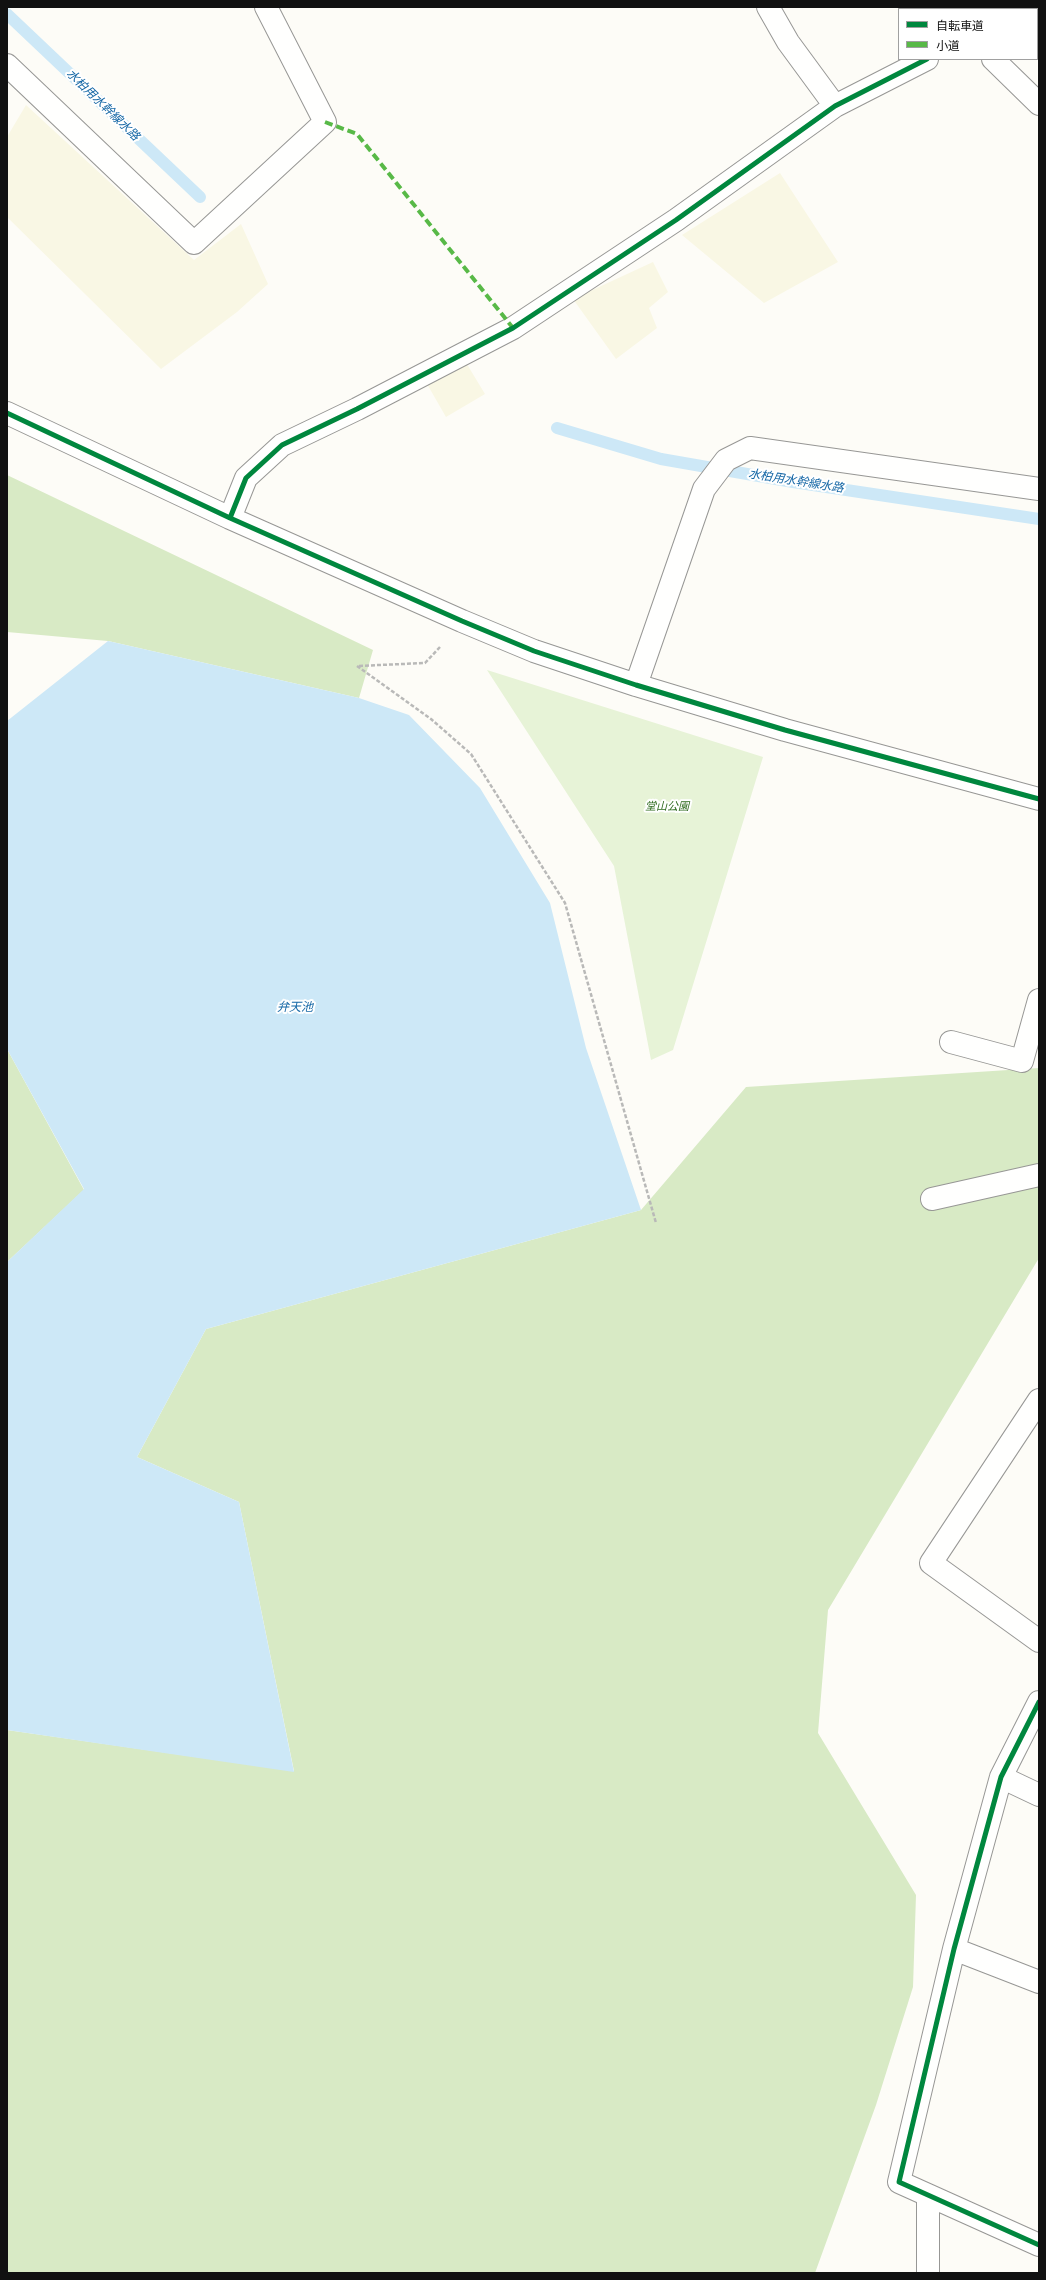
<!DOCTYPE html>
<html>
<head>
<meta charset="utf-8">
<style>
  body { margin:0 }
  #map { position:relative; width:1046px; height:2280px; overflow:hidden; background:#fdfcf7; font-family:"Playfair Display","Noto Sans JP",serif }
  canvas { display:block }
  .frame { position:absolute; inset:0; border:8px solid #111; pointer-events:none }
  .legend { position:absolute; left:898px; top:8px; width:140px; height:52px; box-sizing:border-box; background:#fff; border:1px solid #a0a0a0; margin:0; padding:5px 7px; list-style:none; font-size:12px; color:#111 }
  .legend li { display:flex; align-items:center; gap:8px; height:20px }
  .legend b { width:20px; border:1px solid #a0a0a0 }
</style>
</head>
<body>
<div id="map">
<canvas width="1046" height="2280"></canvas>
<div class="frame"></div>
<ul class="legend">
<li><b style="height:5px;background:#00873e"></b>自転車道</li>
<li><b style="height:5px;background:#58b947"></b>小道</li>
</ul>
</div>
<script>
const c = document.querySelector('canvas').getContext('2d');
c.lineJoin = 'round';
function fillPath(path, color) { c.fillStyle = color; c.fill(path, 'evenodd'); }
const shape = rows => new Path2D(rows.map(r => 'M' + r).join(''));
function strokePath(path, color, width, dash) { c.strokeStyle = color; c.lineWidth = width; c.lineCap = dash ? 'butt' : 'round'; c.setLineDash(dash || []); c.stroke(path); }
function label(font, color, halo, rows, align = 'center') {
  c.font = font + ' "Playfair Display","Noto Sans JP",serif'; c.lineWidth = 4; c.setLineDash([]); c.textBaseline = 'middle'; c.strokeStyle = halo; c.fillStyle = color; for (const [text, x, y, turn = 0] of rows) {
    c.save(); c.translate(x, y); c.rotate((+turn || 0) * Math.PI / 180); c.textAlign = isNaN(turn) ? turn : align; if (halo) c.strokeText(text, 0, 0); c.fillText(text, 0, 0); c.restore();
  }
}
fillPath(shape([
  [26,105,194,260,241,224,268,284,237,312,161,369,7,217,7,137],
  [780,173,838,262,764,303,682,235],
  [653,262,668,292,649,308,657,328,616,359,573,299],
  [465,361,485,394,446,417,427,384]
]), '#f9f7e4');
fillPath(shape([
  [487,670,763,757,673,1050,651,1060,614,866]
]), '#e7f3d7');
fillPath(shape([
  [7,475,373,650,359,698,108,641,7,632],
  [7,1049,84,1190,7,1262],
  [1039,1068,1039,1258,828,1610,818,1733,916,1895,913,1987,876,2105,815,2273,7,2273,7,1730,294,1771,239,1502,137,1457,206,1329,641,1210,746,1087]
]), '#d8eac5');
fillPath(shape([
  [108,641,359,698,409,715,480,788,550,903,586,1048,641,1210,206,1329,137,1457,239,1502,294,1772,7,1730,7,1262,84,1189,7,1049,7,721]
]), '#cde8f7');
strokePath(shape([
  [7,14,200,197],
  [557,428,661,459,793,482,1039,519]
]), '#cde8f7', 12);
const minor = shape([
  [768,7,788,42,835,106],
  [1007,9,1010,7],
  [993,59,1039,104],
  [7,65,194,243,325,122,266,7],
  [7,413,230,518,462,621,534,651,636,685,785,730,1039,799],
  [230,518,246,478,282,445,357,409,513,328,676,220,835,106,927,59],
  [636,685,704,489,726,460,750,448,1039,489],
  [951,1042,1022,1061,1039,1000],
  [932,1199,1039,1175],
  [1039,1400,931,1563,1039,1641],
  [1039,1702,1001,1777,954,1949,899,2182,1039,2245],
  [1001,1777,1039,1795],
  [954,1949,1039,1982],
  [928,2273,928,2196]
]);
strokePath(minor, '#979795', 24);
strokePath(shape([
  [440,647,425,663,357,666,431,719,471,754,565,903,656,1223]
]), '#b9b9b8', 2.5, [4, 2]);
strokePath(minor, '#fffffe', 22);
strokePath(shape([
  [325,122,357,134,513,328]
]), '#58b947', 4, [8, 4]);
strokePath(shape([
  [7,413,230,518,462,621,534,651,636,685,785,730,1039,799],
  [230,518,246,478,282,445,357,409,513,328,676,220,835,106,927,59],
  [1039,1702,1001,1777,954,1949,899,2182,1039,2245]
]), '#00873e', 5);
label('italic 11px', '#2f6b1f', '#fff', [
  ["堂山公園",667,807]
]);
label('italic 12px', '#1768a6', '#fff', [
  ["水柏用水幹線水路",103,105,44],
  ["水柏用水幹線水路",796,481,9],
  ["弁天池",295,1007]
]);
</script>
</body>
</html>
